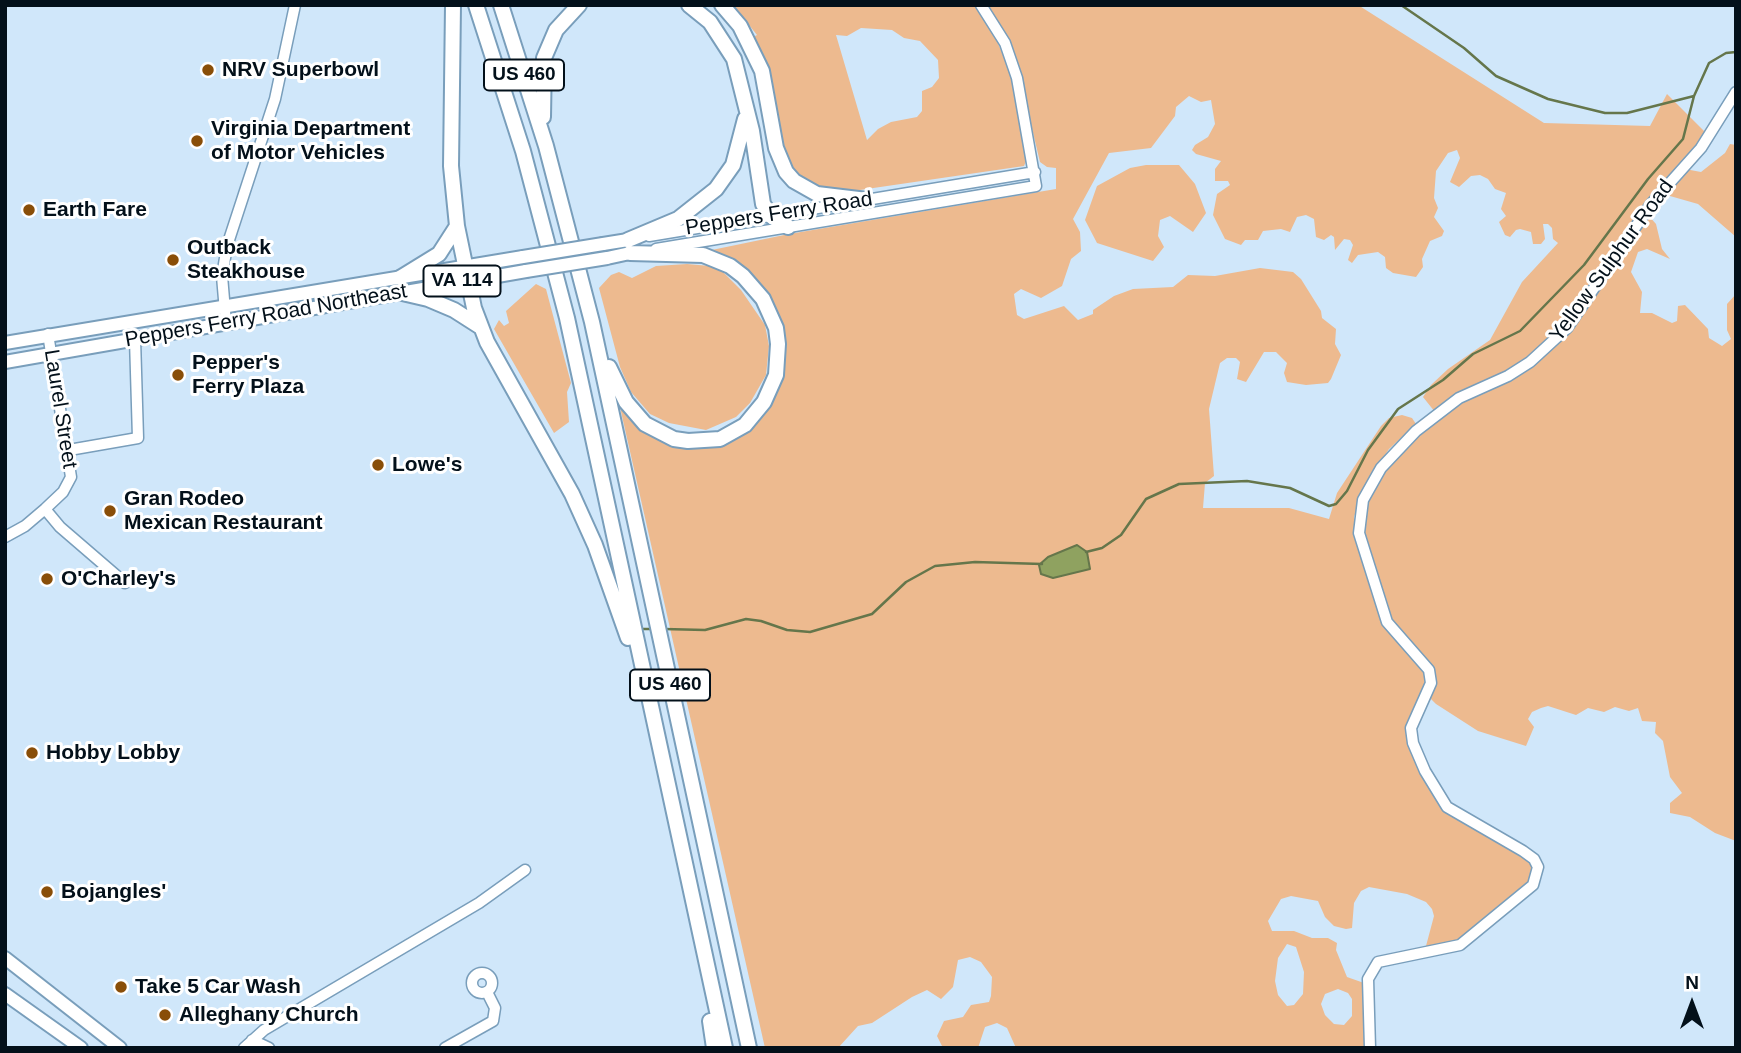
<!DOCTYPE html>
<html>
<head>
<meta charset="utf-8">
<style>
  body { margin:0 }
  #map { position:relative; width:1741px; height:1053px; overflow:hidden; background:#d0e7fa; font-family:Arial,sans-serif }
  canvas { display:block }
  .frame { position:absolute; inset:0; border:7px solid #03101a; pointer-events:none }
  .north { position:absolute; left:1657px; top:969px; width:70px; height:70px; -webkit-text-stroke:5px #fff; paint-order:stroke; rotate:0deg; font-size:19px; font-weight:700; line-height:28px; text-align:center; color:#03101a }
  .north::after { content:''; display:block; margin:auto; width:24px; height:32px; background:#03101a; clip-path:polygon(50% 0,100% 100%,50% 72%,0 100%) }
</style>
</head>
<body>
<div id="map">
<canvas width="1741" height="1053"></canvas>
<div class="frame"></div>
<div class="north">N</div>
</div>
<script>
const c = document.querySelector('canvas').getContext('2d');
c.lineJoin = 'round';
function fillPath(path, color) { c.fillStyle = color; c.fill(path, 'evenodd'); }
const shape = rows => new Path2D(rows.map(r => 'M' + r).join(''));
function strokePath(path, color, width, dash) { c.strokeStyle = color; c.lineWidth = width; c.lineCap = dash ? 'butt' : 'round'; c.setLineDash(dash || []); c.stroke(path); }
function label(font, color, halo, rows, align = 'center') {
  c.font = font + ' Arial,sans-serif'; c.lineWidth = 6; c.setLineDash([]); c.textBaseline = 'middle'; c.strokeStyle = halo; c.fillStyle = color; for (const [text, x, y, turn = 0] of rows) {
    c.save(); c.translate(x, y); c.rotate((+turn || 0) * Math.PI / 180); c.textAlign = isNaN(turn) ? turn : align; if (halo) c.strokeText(text, 0, 0); c.fillText(text, 0, 0); c.restore();
  }
}
fillPath(shape([
  [733,5,975,5,993,32,1010,71,1027,159,1024,166,846,192,820,190,796,177,783,157,766,67,753,37,757,35],
  [861,28,892,30,904,38,920,41,938,60,939,78,932,87,922,91,922,111,917,117,891,122,878,129,867,140,836,35,847,36],
  [987,5,1358,5,1544,123,1650,126,1667,94,1707,134,1660,186,1579,308,1551,339,1517,367,1435,412,1423,397,1431,385,1448,369,1490,340,1522,282,1558,243,1553,239,1552,228,1548,224,1543,224,1545,239,1541,244,1533,244,1531,232,1520,229,1516,230,1510,237,1505,235,1499,222,1506,216,1501,209,1506,193,1495,189,1488,179,1480,175,1471,176,1459,187,1450,182,1460,158,1457,150,1448,153,1436,171,1434,198,1438,208,1434,217,1444,231,1442,236,1430,241,1422,259,1423,267,1416,277,1393,273,1386,268,1385,257,1378,252,1358,255,1352,263,1348,260,1353,245,1350,240,1344,239,1335,250,1334,237,1331,235,1324,240,1316,237,1314,219,1306,215,1297,217,1290,232,1281,229,1263,231,1258,240,1245,240,1241,245,1225,239,1213,215,1217,194,1230,185,1228,181,1215,181,1215,169,1221,161,1196,154,1192,150,1195,145,1208,137,1215,124,1211,100,1201,102,1189,96,1176,107,1175,116,1151,148,1109,153,1073,219,1080,232,1081,251,1071,259,1062,286,1041,298,1021,289,1014,294,1017,315,1024,319,1064,306,1078,320,1093,314,1093,310,1114,296,1133,289,1173,287,1188,275,1215,276,1260,268,1293,272,1301,279,1321,311,1322,318,1336,329,1335,344,1341,355,1331,379,1328,383,1306,385,1287,382,1284,373,1287,363,1276,352,1264,352,1246,382,1237,379,1240,362,1236,358,1227,358,1220,363,1209,409,1214,476,1205,483,1203,508,1289,508,1329,519,1337,493,1381,426,1389,418,1402,415,1412,418,1416,424,1389,449,1364,487,1354,517,1375,601,1424,668,1425,686,1407,722,1408,742,1428,786,1451,815,1526,857,1534,871,1531,880,1461,939,1430,949,1426,946,1434,916,1432,909,1426,902,1407,894,1369,887,1361,891,1354,903,1352,928,1346,929,1334,926,1325,917,1318,901,1291,896,1281,899,1268,921,1272,931,1294,931,1312,938,1328,938,1337,943,1336,950,1347,977,1364,983,1366,1048,1016,1048,1007,1028,997,1023,985,1027,978,1048,943,1048,937,1036,944,1021,963,1017,971,1005,989,1002,991,996,992,977,981,962,970,957,958,960,953,987,941,999,927,990,912,997,872,1023,858,1026,838,1048,765,1048,617,394,665,437,734,435,780,378,766,292,748,273,707,251,789,234,1056,189,1056,168,1047,167,1040,162,1014,53],
  [1287,944,1296,947,1304,972,1303,994,1294,1005,1287,1006,1278,995,1275,981,1278,958],
  [1338,989,1348,993,1352,999,1352,1016,1344,1025,1334,1024,1325,1015,1321,1004,1325,994],
  [1730,144,1736,145,1736,237,1698,204,1663,194,1685,169,1701,172,1725,153],
  [1146,165,1179,165,1195,184,1206,213,1193,232,1170,216,1160,220,1158,236,1164,247,1153,261,1097,243,1085,220,1097,186,1130,168],
  [1648,215,1656,224,1662,249,1670,259,1647,249,1638,252,1631,272,1642,292,1640,313,1652,313,1672,323,1677,321,1678,306,1685,305,1708,329,1709,338,1722,346,1731,339,1727,330,1727,304,1736,294,1736,841,1715,833,1690,817,1670,813,1670,803,1682,793,1670,777,1663,741,1655,733,1656,722,1642,721,1638,708,1629,711,1615,707,1604,712,1588,708,1576,715,1548,706,1541,708,1532,712,1528,719,1534,727,1526,746,1478,731,1436,704,1430,698,1433,687,1430,666,1391,621,1363,540,1362,511,1382,472,1425,428,1457,404,1492,386,1573,325],
  [687,264,710,266,723,272,741,290,765,325,769,346,766,375,750,403,736,417,706,430,669,423,650,414,631,392,620,367,599,288,611,275,619,272,632,278,656,266],
  [536,284,546,289,571,383,567,392,569,422,554,433,494,329,499,320,504,326,509,323,506,311]
]), '#edba8f');
const water = shape([
  [1077,545,1087,552,1090,569,1053,578,1041,574,1039,565,1048,557,1077,545]
]);
fillPath(water, '#8fa260');
strokePath(water, '#65764b', 2);
strokePath(shape([
  [1401,5,1464,48,1496,76,1548,99,1605,113,1627,113,1694,96],
  [1086,552,1102,548,1121,535,1146,499,1179,484,1247,481,1290,488,1329,506,1336,504,1347,491,1368,450,1398,409,1443,380,1473,354,1520,331,1584,265,1648,179,1683,139,1694,96,1709,63,1726,53,1736,52],
  [639,629,654,629],
  [664,629,705,630,746,619,761,621,787,630,810,632,872,614,906,582,935,566,975,562,1042,564]
]), '#65764b', 2.5);
const minor = shape([
  [649,236,1035,172],
  [656,249,1036,186,1017,78,1005,43,981,5],
  [226,323,222,276,227,246,275,99,295,5],
  [69,450,138,438,135,339],
  [45,509,60,527,125,583],
  [5,537,25,526,45,509,63,492,71,477,48,334],
  '472 983a10 10 0 1 1 20 0a10 10 0 1 1-20 0Z',
  [252,1040,269,1048],
  [244,1048,264,1030,479,903,525,870],
  [445,1048,493,1021,495,1008,487,992],
  [1370,1048,1368,979,1378,962,1460,945,1533,885,1538,867,1534,859,1523,851,1447,807,1425,771,1413,743,1411,728,1431,683,1429,670,1387,622,1359,533,1363,500,1381,468,1416,431,1459,398,1508,376,1530,362,1567,328,1651,204,1701,148,1736,92]
]);
const major = shape([
  [603,244,628,240],
  [607,258,630,253],
  [5,343,523,257],
  [5,362,526,271],
  [5,958,120,1048],
  [5,994,81,1048]
]);
const highway = shape([
  [453,5,451,166,457,226,474,308,487,342,572,494,595,545,628,638],
  [476,5,523,151,567,318,725,1048],
  [501,5,546,146,592,322,749,1048],
  [689,5,710,22,734,59,752,131,763,204,771,216,788,227],
  [722,5,740,26,762,71,776,148,786,172,794,181,817,194,867,200],
  [543,117,544,58,556,30,579,5],
  [628,240,678,219,716,189,733,165,745,119],
  [400,278,439,254,457,226],
  [398,292,428,299,454,310,479,326],
  [609,367,626,402,645,424,674,439,688,441,720,439,745,425,764,402,776,375,778,344,776,328,763,299,743,276,730,266,703,255,630,253],
  [710,1021,714,1048]
]);
strokePath(minor, '#799ebb', 13);
strokePath(major, '#799ebb', 16);
strokePath(highway, '#799ebb', 18);
strokePath(minor, '#fff', 10);
strokePath(major, '#fff', 12);
strokePath(highway, '#fff', 14);
const majorBridge = shape([
  [523,257,603,244],
  [526,271,607,258]
]);
strokePath(majorBridge, '#799ebb', 16, []);
strokePath(majorBridge, '#fff', 12);
for (const [x, y, r, color] of [
  [208,70,7,"#894e08"],
  [197,141,7,"#894e08"],
  [29,210,7,"#894e08"],
  [173,260,7,"#894e08"],
  [178,375,7,"#894e08"],
  [378,465,7,"#894e08"],
  [110,511,7,"#894e08"],
  [47,579,7,"#894e08"],
  [32,753,7,"#894e08"],
  [47,892,7,"#894e08"],
  [121,987,7,"#894e08"],
  [165,1015,7,"#894e08"]
]) { const dot = new Path2D(); dot.arc(x, y, r, 0, 2 * Math.PI); c.fillStyle = color; c.fill(dot); strokePath(dot, '#fff', 2.5); }
for (const [x, y, w] of [
  [524,75,80],
  [462,281,77],
  [670,685,80]
]) { const box = new Path2D(); box.roundRect(x - w / 2, y - 15.5, w, 31, 5); c.fillStyle = '#fff'; c.fill(box); strokePath(box, '#03101a', 2); }
label('bold 19px', '#03101a', null, [
  ["US 460",524,75],
  ["VA 114",462,281],
  ["US 460",670,685]
]);
label('bold 21px', '#03101a', '#fff', [
  ["NRV Superbowl",222,70],
  ["Virginia Department",211,129],
  ["of Motor Vehicles",211,153],
  ["Earth Fare",43,210],
  ["Outback",187,248],
  ["Steakhouse",187,272],
  ["Pepper's",192,363],
  ["Ferry Plaza",192,387],
  ["Lowe's",392,465],
  ["Gran Rodeo",124,499],
  ["Mexican Restaurant",124,523],
  ["O'Charley's",61,579],
  ["Hobby Lobby",46,753],
  ["Bojangles'",61,892],
  ["Take 5 Car Wash",135,987],
  ["Alleghany Church",179,1015]
], 'left');
label('21px', '#03101a', '#fff', [
  ["Peppers Ferry Road",779,214,-9],
  ["Yellow Sulphur Road",1612,261,-54],
  ["Peppers Ferry Road Northeast",266,316,-10],
  ["Laurel Street",60,409,81]
]);
</script>
</body>
</html>
